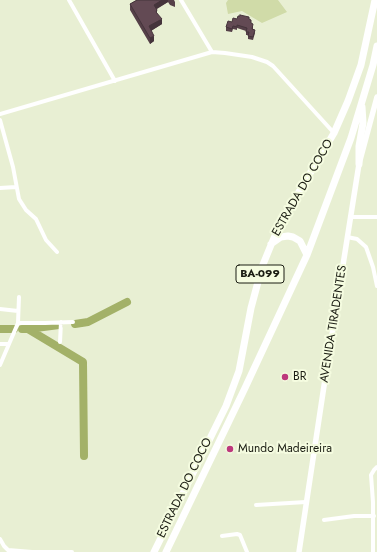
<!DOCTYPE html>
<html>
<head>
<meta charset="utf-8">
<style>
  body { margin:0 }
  canvas { display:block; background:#e8efd3 }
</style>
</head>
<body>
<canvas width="377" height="552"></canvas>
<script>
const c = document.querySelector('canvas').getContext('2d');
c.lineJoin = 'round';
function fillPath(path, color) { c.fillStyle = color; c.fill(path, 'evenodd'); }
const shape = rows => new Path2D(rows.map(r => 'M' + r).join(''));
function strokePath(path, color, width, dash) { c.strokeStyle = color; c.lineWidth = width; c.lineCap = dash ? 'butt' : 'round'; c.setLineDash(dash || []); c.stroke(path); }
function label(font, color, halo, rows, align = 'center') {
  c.font = font + ' Jost,sans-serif'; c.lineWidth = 4; c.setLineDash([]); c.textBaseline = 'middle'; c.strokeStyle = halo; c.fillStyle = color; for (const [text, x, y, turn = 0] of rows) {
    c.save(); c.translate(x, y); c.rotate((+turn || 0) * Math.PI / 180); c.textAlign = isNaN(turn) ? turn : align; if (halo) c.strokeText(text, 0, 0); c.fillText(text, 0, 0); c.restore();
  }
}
fillPath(shape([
  [228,0,278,0,287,12,262,23,242,11,228,14,226,3]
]), '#d0dba8');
strokePath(shape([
  [75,324,88,322,127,302],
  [0,329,14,329],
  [22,329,28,329,83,362,84,456],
  [28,329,59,325]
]), '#a3b168', 8);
strokePath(shape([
  [69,0,115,81],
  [181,0,212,52],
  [0,114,212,52,225,53,252,57,267,62,273,66,334,133],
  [0,120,13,167,19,199,26,210,36,219,46,240,57,252],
  [0,188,16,187],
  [350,217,377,217],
  [347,237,357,239,366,247,373,267,377,286],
  [0,309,18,311],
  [18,323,45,323,73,322],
  [60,342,61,322],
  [0,344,9,344],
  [0,365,18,323,19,297],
  [256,505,306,502],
  [324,520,354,516,374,516],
  [222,536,237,534,240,535,247,552],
  [0,539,4,546,8,550,32,552],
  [32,552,72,552],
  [373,552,373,502,371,475,374,470,377,467]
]), '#fff', 4);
strokePath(shape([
  [299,552,327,366,359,164,377,97]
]), '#fff', 5.5);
strokePath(shape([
  [359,164,359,146,363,123,362,107],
  [271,244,281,237,288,236,293,237,300,241,307,255],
  [154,552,226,406,239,371,251,308,262,267,271,245,281,222,334,133,348,101,361,65,375,0],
  [166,552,245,388,307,255,351,138,373,65,377,46]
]), '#fff', 7);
fillPath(shape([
  [137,0,174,0,175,2,175,7,170,5,168,2,157,9,157,13,162,24,151,31,154,41,150,44,130,10,130,4],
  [237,19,249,19,253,27,253,29,255,33,253,40,248,39,248,35,246,35,246,31,237,28,237,30,233,29,232,32,226,31,226,27,232,22]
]), '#554048');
fillPath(shape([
  [162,0,168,0,168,2,154,10,154,5],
  [162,19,162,24,149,32,149,26],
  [154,36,154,41,150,44,150,38]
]), '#45343b');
const building = shape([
  [137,0,162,0,154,5,157,10,156,12,162,19,149,26,154,36,150,38,130,4,137,0],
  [240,15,249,17,249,19,251,20,251,23,253,24,252,29,255,30,253,37,248,36,249,32,246,32,247,28,237,25,237,27,233,26,232,29,226,27,228,21,232,22,233,18,237,19,238,16,240,16,240,15]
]);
fillPath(building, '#634a54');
strokePath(building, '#45343b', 1);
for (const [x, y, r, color] of [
  [285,377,4,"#bd387c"],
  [230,449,4,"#bd387c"]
]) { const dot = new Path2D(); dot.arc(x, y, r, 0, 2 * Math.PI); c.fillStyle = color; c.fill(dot); strokePath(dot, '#f5fce0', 1.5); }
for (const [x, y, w] of [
  [260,274,48]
]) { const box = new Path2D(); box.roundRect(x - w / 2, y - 9, w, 18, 3); c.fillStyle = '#f5fce0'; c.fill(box); strokePath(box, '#1b1d13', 1); }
label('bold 11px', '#1b1d13', null, [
  ["BA-099",260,274]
]);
label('12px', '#1b1d13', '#f5fce0', [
  ["ESTRADA DO COCO",303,188,-60],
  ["AVENIDA TIRADENTES",334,324,-81],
  ["ESTRADA DO COCO",185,488,-64]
]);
label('12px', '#1b1d13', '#f5fce0', [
  ["BR",293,377],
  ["Mundo Madeireira",238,449]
], 'left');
</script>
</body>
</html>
